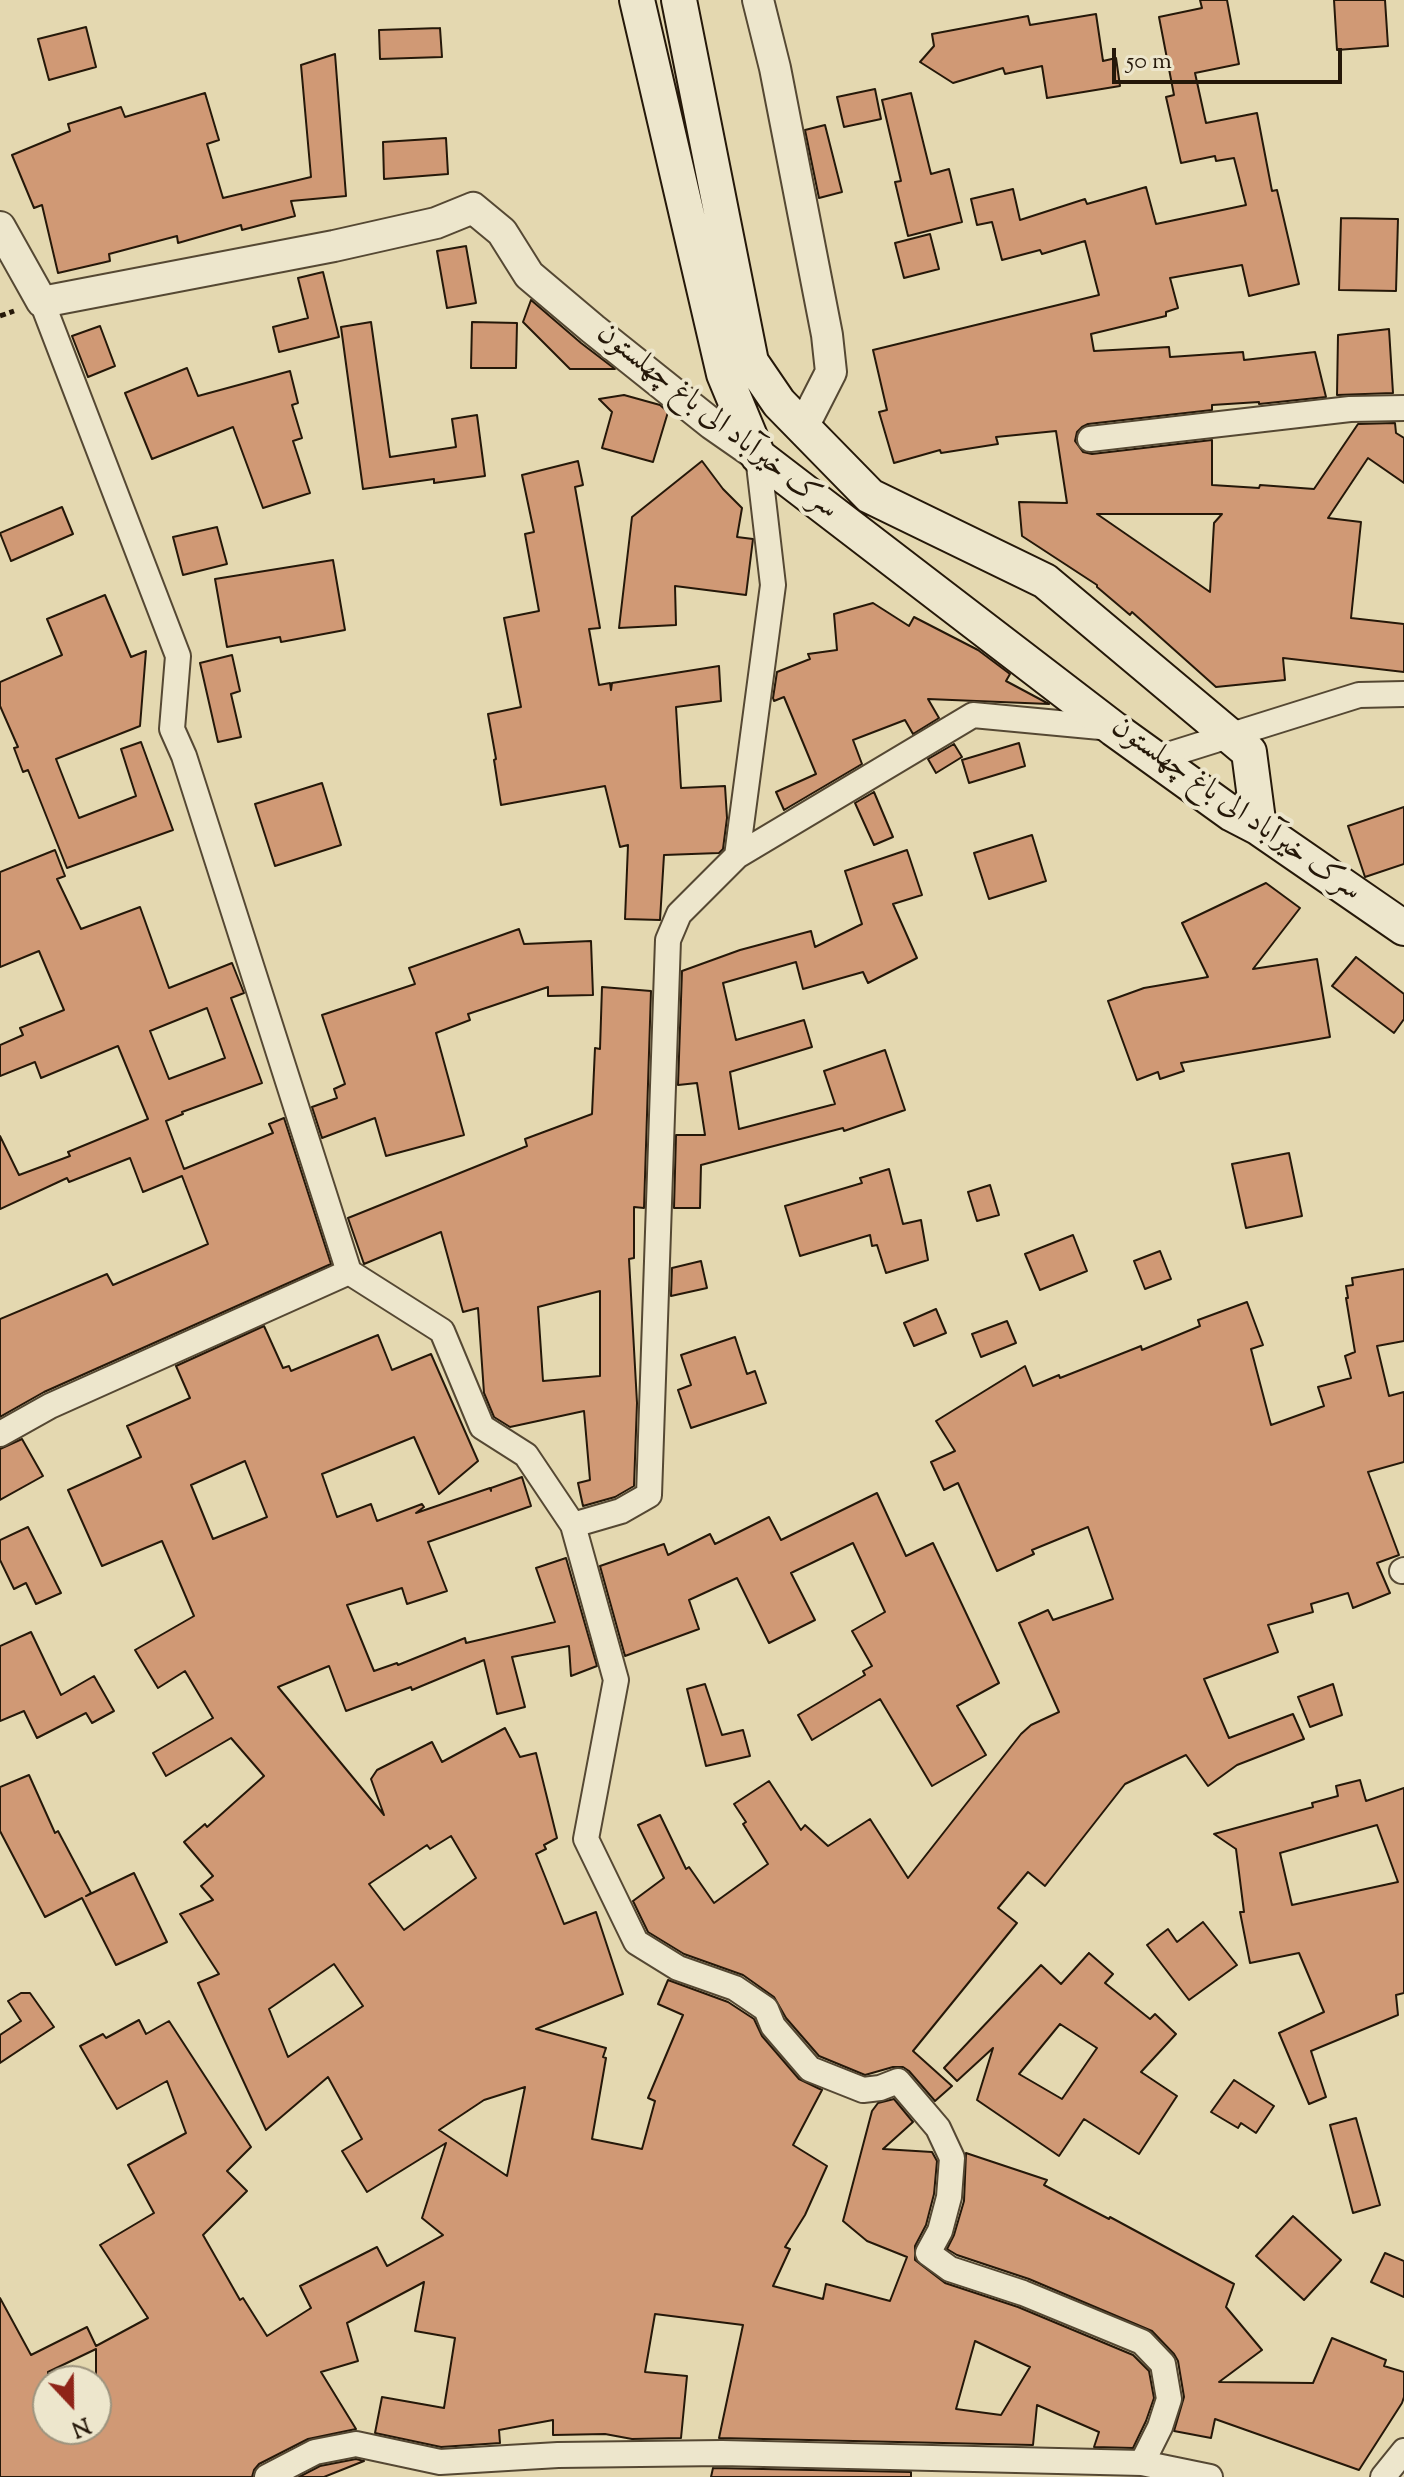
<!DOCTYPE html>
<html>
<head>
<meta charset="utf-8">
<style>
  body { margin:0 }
  #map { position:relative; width:1404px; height:2477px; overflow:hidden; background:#e4d8b0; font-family:"Sorts Mill Goudy",serif }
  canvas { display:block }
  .north { position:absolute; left:32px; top:2365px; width:80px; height:80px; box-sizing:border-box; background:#ede6cc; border:2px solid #9d947e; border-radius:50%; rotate:158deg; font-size:22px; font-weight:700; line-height:32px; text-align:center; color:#251809 }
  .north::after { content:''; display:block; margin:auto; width:28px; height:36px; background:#8f2418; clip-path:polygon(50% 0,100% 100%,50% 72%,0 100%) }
  .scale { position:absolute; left:1112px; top:48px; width:230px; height:36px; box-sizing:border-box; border:4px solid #251809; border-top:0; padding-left:10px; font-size:24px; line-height:28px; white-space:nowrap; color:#251809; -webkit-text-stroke:6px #ede6cc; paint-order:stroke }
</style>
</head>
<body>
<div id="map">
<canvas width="1404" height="2477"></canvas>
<div class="north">N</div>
<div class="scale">50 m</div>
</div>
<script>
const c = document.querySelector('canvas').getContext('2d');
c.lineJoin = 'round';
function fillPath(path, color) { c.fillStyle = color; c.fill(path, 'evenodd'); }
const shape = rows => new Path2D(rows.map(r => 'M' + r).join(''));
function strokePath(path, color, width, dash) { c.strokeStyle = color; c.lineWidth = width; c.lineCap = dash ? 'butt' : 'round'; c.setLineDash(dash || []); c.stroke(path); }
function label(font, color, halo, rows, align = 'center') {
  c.font = font + ' "Sorts Mill Goudy",Amiri,serif'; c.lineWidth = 8; c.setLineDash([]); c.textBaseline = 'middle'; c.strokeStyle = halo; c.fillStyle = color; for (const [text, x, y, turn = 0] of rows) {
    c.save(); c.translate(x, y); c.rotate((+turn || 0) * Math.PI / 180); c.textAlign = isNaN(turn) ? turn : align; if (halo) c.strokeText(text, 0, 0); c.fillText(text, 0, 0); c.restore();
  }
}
const building = shape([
  [1200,0,1227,0,1239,64,1195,73,1206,123,1257,113,1272,191,1277,190,1299,284,1249,296,1242,265,1170,278,1178,308,1166,312,1166,316,1091,334,1094,351,1169,347,1170,357,1243,352,1244,360,1315,352,1326,397,1259,404,1259,402,1212,405,1212,410,1088,424,1082,427,1077,432,1075,441,1083,452,1092,454,1212,440,1212,485,1259,488,1260,485,1314,489,1358,424,1395,423,1396,433,1404,438,1404,483,1368,458,1328,518,1361,522,1351,618,1404,624,1404,672,1283,658,1285,680,1216,687,1132,612,1130,615,1097,587,1097,585,1022,536,1019,502,1067,503,1056,431,996,437,998,444,941,453,940,450,894,463,879,412,887,410,873,350,1099,295,1085,241,1042,254,1040,250,1002,260,992,222,977,225,971,199,1013,189,1020,220,1085,199,1087,204,1146,187,1156,224,1246,205,1234,158,1216,161,1215,156,1181,163,1166,97,1174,95,1159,17,1202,8,1200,0],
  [1097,514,1222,514,1214,523,1210,592,1097,514],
  [1334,0,1385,0,1388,46,1337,50,1334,0],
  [1096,14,1103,61,1116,58,1120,86,1047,98,1042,66,1005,74,1003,68,953,83,920,62,934,46,932,34,1028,16,1030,25,1096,14],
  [86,27,96,67,49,80,38,39,86,27],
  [440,28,442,57,380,59,379,30,440,28],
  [335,54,346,196,291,201,295,216,242,230,241,225,178,243,177,236,109,254,110,261,58,273,42,205,34,208,12,155,70,131,68,124,121,107,125,117,205,93,219,140,207,144,223,198,311,177,301,65,335,54],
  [875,89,881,119,844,127,837,97,875,89],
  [911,93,931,174,949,169,962,222,908,236,895,182,901,181,882,100,911,93],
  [825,125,842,192,819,198,805,130,825,125],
  [446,138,448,174,384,179,383,142,446,138],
  [1341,218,1398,219,1396,291,1339,290,1341,218],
  [930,234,939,269,904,278,895,243,930,234],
  [466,246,476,303,447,308,437,251,466,246],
  [323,272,339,337,279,352,273,327,308,318,298,278,323,272],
  [531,300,581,343,615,369,570,369,523,322,531,300],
  [371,322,390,457,456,447,452,419,477,415,485,476,434,483,434,479,363,489,341,327,371,322],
  [472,322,517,323,516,368,471,368,472,322],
  [100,326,115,366,88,377,72,336,100,326],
  [1389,329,1393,393,1337,395,1338,335,1389,329],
  [187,368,198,396,290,371,298,403,292,405,302,438,293,441,310,493,263,508,233,427,152,459,125,393,187,368],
  [624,395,660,405,668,412,653,462,602,448,612,412,599,399,624,395],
  [578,461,583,485,575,487,600,628,589,629,599,685,610,683,611,690,612,683,719,666,721,701,676,707,681,788,725,786,727,818,723,849,719,853,664,855,660,920,625,919,628,845,620,847,605,786,501,805,494,760,496,759,488,714,521,707,504,618,539,611,525,534,534,532,522,475,578,461],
  [702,461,723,489,742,508,737,537,753,539,746,595,675,586,676,625,619,628,632,517,702,461],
  [62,507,73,534,11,561,0,533,62,507],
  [217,527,227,564,183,575,173,537,217,527],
  [333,560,345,630,281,642,280,637,227,647,215,579,333,560],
  [105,595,131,657,146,651,140,726,56,759,79,818,136,796,121,749,141,742,173,830,67,868,28,770,23,772,14,748,18,747,0,706,0,682,62,655,47,619,105,595],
  [873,603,909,626,914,617,978,650,1010,674,1006,681,1049,704,928,699,939,718,913,734,905,720,853,740,862,764,784,810,776,792,816,774,784,697,774,701,773,698,777,672,810,659,808,654,837,650,834,614,873,603],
  [232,655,240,691,231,694,241,737,218,742,200,663,232,655],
  [1019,743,1025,766,969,783,962,760,1019,743],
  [954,744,962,757,936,773,928,759,954,744],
  [322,783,341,845,275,866,255,804,322,783],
  [874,792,893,837,874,845,855,803,874,792],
  [1404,807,1404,864,1365,877,1348,826,1404,807],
  [1032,835,1046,881,989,899,974,853,1032,835],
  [55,850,65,876,57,879,81,929,140,907,169,988,232,963,244,993,231,998,262,1083,182,1112,183,1114,166,1121,184,1169,273,1133,269,1124,284,1118,331,1264,44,1392,0,1417,0,1319,107,1274,113,1285,208,1244,182,1176,143,1192,130,1158,69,1182,67,1178,0,1209,0,1136,19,1175,70,1156,68,1152,148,1119,118,1046,41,1078,35,1062,0,1076,0,1045,23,1035,20,1028,64,1010,39,951,0,967,0,872,55,850],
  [207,1008,225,1058,169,1079,150,1031,207,1008],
  [907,850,922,895,893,904,917,958,868,983,863,972,803,989,796,962,723,983,736,1040,804,1020,812,1047,730,1072,739,1129,835,1104,824,1071,885,1050,905,1110,844,1131,843,1128,701,1165,700,1208,674,1208,676,1135,705,1135,697,1083,678,1085,682,971,740,950,811,931,815,947,862,924,845,871,907,850],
  [1266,883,1300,908,1253,969,1317,959,1330,1037,1181,1063,1184,1071,1160,1079,1158,1072,1137,1080,1108,1001,1144,988,1208,977,1182,923,1266,883],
  [519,929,524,944,591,941,593,995,548,996,548,987,468,1014,470,1020,436,1033,464,1135,386,1156,375,1118,322,1138,312,1107,337,1098,334,1089,345,1084,322,1015,415,984,409,968,519,929],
  [1356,957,1404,994,1404,1019,1394,1033,1332,986,1356,957],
  [602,987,651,991,644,1208,634,1207,634,1258,629,1259,637,1403,634,1486,615,1497,583,1506,578,1483,590,1480,584,1411,510,1427,494,1417,484,1393,478,1308,463,1312,441,1232,364,1264,348,1218,527,1146,525,1139,592,1114,595,1048,600,1049,602,987],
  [600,1291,600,1376,543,1381,538,1307,600,1291],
  [1289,1153,1302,1216,1246,1228,1232,1164,1289,1153],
  [889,1169,903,1224,921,1220,928,1260,886,1273,877,1245,872,1246,870,1235,800,1256,785,1206,862,1183,860,1178,889,1169],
  [990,1185,999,1215,977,1221,968,1192,990,1185],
  [1073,1235,1087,1271,1040,1290,1025,1254,1073,1235],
  [1160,1251,1171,1279,1145,1289,1134,1261,1160,1251],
  [701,1261,707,1288,671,1296,672,1268,701,1261],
  [1404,1269,1404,1341,1377,1346,1389,1396,1404,1392,1404,1462,1368,1472,1399,1555,1377,1563,1390,1593,1353,1608,1348,1593,1311,1604,1313,1612,1268,1625,1278,1652,1204,1679,1229,1738,1293,1714,1304,1739,1237,1765,1208,1786,1186,1755,1125,1784,1045,1886,1028,1872,998,1908,1017,1923,913,2051,952,2086,935,2101,909,2071,903,2067,893,2067,865,2075,819,2056,786,2018,774,1997,743,1975,684,1954,648,1932,633,1901,664,1878,638,1825,660,1815,686,1869,689,1867,714,1903,768,1864,743,1824,746,1822,734,1804,769,1781,801,1830,805,1825,828,1846,870,1819,908,1878,1021,1734,1031,1725,1059,1712,1019,1623,1048,1610,1053,1620,1113,1599,1088,1527,1032,1550,1034,1554,997,1571,958,1483,944,1490,931,1462,955,1451,936,1421,1025,1366,1033,1386,1059,1375,1060,1378,1141,1346,1142,1350,1200,1326,1198,1320,1247,1302,1263,1345,1251,1349,1271,1425,1324,1406,1318,1387,1351,1378,1345,1356,1355,1352,1346,1298,1348,1298,1346,1286,1353,1285,1352,1278,1404,1269],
  [936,1309,946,1333,914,1346,904,1323,936,1309],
  [1007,1321,1016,1343,981,1357,972,1334,1007,1321],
  [264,1326,283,1368,289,1366,291,1371,378,1335,392,1370,431,1354,478,1461,439,1494,414,1437,322,1474,337,1517,371,1504,377,1521,422,1504,424,1507,416,1513,490,1488,491,1491,491,1488,522,1477,531,1506,428,1542,447,1591,407,1604,402,1588,347,1605,374,1671,397,1663,398,1665,465,1638,466,1643,555,1622,536,1568,566,1558,597,1666,571,1676,569,1646,512,1657,525,1707,497,1714,484,1660,412,1690,411,1687,346,1711,329,1666,278,1687,384,1815,371,1779,377,1770,432,1742,442,1762,505,1728,520,1757,536,1753,557,1838,544,1845,546,1849,536,1854,564,1924,596,1912,623,1994,536,2029,606,2048,603,2057,606,2058,592,2139,642,2149,655,2101,648,2098,683,2015,658,2004,668,1980,728,2002,754,2019,762,2036,799,2079,822,2090,793,2145,827,2166,805,2215,785,2247,790,2249,773,2286,823,2299,826,2284,890,2301,907,2257,867,2241,843,2221,872,2111,878,2103,894,2099,913,2122,883,2149,932,2152,937,2161,934,2194,926,2225,915,2246,915,2260,945,2283,1018,2307,1133,2355,1149,2371,1154,2398,1146,2421,1133,2448,1094,2447,1099,2432,1037,2405,1033,2445,719,2438,743,2325,655,2314,645,2372,687,2376,681,2438,632,2439,605,2434,553,2435,553,2420,499,2430,500,2443,441,2447,375,2433,382,2397,444,2408,455,2338,415,2331,424,2282,347,2323,358,2361,321,2372,356,2429,308,2439,259,2464,254,2470,252,2477,0,2477,0,2298,31,2355,87,2327,96,2346,148,2318,100,2245,154,2213,128,2165,186,2133,167,2081,117,2109,80,2046,103,2034,106,2038,139,2020,146,2034,169,2021,251,2147,227,2171,247,2191,203,2235,240,2300,243,2298,267,2336,311,2308,300,2286,377,2247,387,2266,443,2235,422,2218,446,2143,367,2192,342,2151,362,2139,328,2077,266,2130,198,1983,219,1974,180,1914,213,1900,201,1886,213,1876,184,1842,205,1824,207,1827,264,1776,231,1738,166,1776,153,1753,213,1718,185,1671,158,1688,135,1650,194,1616,162,1541,102,1566,68,1490,141,1457,127,1426,190,1398,176,1366,264,1326],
  [245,1461,267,1517,213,1539,191,1485,245,1461],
  [451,1836,476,1878,404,1930,369,1884,427,1845,430,1849,451,1836],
  [334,1964,363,2006,288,2057,269,2009,334,1964],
  [525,2087,507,2176,439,2130,484,2100,525,2087],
  [975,2341,1030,2367,1001,2415,956,2409,975,2341],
  [96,2349,96,2429,48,2429,48,2372,96,2349],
  [735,1337,747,1374,755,1371,766,1403,691,1428,678,1390,691,1385,681,1355,735,1337],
  [22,1439,43,1476,0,1500,0,1449,22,1439],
  [877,1493,906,1556,933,1543,999,1683,957,1706,986,1755,932,1786,880,1699,812,1740,798,1715,865,1675,863,1671,872,1666,852,1631,885,1612,853,1543,791,1573,815,1620,769,1643,737,1578,689,1600,699,1629,625,1656,600,1566,664,1544,668,1555,710,1534,715,1544,769,1517,781,1540,877,1493],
  [28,1527,61,1593,36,1604,26,1583,14,1589,0,1560,0,1540,28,1527],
  [31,1632,61,1695,94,1676,114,1711,92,1723,86,1713,37,1738,24,1711,0,1721,0,1646,31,1632],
  [705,1684,722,1735,743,1730,750,1756,706,1766,687,1689,705,1684],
  [1333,1684,1342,1715,1310,1727,1298,1697,1333,1684],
  [29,1775,55,1833,58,1831,91,1893,86,1896,134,1873,167,1942,116,1965,82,1898,45,1917,0,1831,0,1787,29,1775],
  [1360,1780,1366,1801,1404,1788,1404,1993,1396,1995,1398,2015,1311,2051,1326,2097,1309,2104,1279,2033,1324,2012,1299,1953,1250,1963,1240,1912,1244,1912,1236,1849,1214,1834,1313,1807,1312,1803,1338,1796,1336,1786,1360,1780],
  [1377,1825,1398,1882,1292,1905,1280,1853,1377,1825],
  [1203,1922,1237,1965,1189,2000,1147,1945,1168,1929,1177,1942,1203,1922],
  [1089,1953,1113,1974,1105,1983,1150,2019,1155,2014,1176,2034,1141,2072,1177,2096,1139,2154,1084,2119,1059,2156,977,2100,993,2048,957,2081,944,2068,1041,1965,1061,1984,1089,1953],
  [1060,2024,1097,2048,1062,2099,1019,2074,1060,2024],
  [21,1993,30,1993,54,2027,0,2063,0,2035,21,2021,8,2001,21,1993],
  [1234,2080,1274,2106,1256,2133,1241,2123,1238,2128,1211,2112,1234,2080],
  [1356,2118,1380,2205,1353,2213,1330,2125,1356,2118],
  [966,2153,1047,2180,1044,2185,1109,2219,1110,2217,1234,2284,1226,2307,1262,2350,1219,2382,1313,2383,1332,2338,1386,2360,1384,2366,1404,2372,1404,2397,1402,2403,1359,2470,1215,2419,1211,2438,1174,2431,1184,2397,1178,2361,1174,2354,1152,2331,1029,2279,957,2255,947,2249,954,2235,964,2201,966,2153],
  [1293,2216,1341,2260,1304,2300,1256,2256,1293,2216],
  [1385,2253,1404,2261,1404,2297,1371,2282,1385,2253],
  [356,2459,364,2461,324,2477,299,2477,320,2466,356,2459],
  [713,2468,911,2472,911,2477,711,2477,713,2468]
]);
fillPath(building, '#d09975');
strokePath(building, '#251809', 2);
const minor = shape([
  [42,302,178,656,172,729,184,756,349,1272,442,1331,482,1427,526,1455,573,1525,616,1680,586,1839,636,1942,678,1968,735,1988,766,2009,773,2026,810,2069,863,2090,880,2088,898,2081,938,2128,952,2158,949,2197,940,2231,928,2253,950,2269,1023,2293,1142,2342,1163,2364,1169,2399,1160,2427,1142,2463],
  [1090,439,1350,409,1404,408],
  [1155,759,1359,695,1404,694],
  [737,856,773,585,758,456],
  [0,1434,50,1406,349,1272],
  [573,1525,621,1511,649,1495,668,940,679,914,737,856,973,715,1111,728],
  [1402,1571,1404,1570],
  [267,2477,315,2452,356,2444,440,2462,558,2455,722,2453,1142,2463,1210,2477],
  [1383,2477,1404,2451]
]);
const tertiary = shape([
  [758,0,775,68,827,335,831,372,803,427],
  [0,227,42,302,334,246,436,223,473,208,502,232,529,275,593,329,712,424,758,456]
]);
const secondary = shape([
  [637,0,724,374,758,456,1114,729,1232,814,1259,828,1404,928],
  [679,0,751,362,779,403,870,496,1045,581,1249,752,1259,828]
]);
strokePath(minor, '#554833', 28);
strokePath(tertiary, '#554833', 34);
strokePath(secondary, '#251809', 38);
strokePath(shape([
  [0,316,14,311]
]), '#251809', 5, [6, 4]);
strokePath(minor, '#ede6cc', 24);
strokePath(tertiary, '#ede6cc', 30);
strokePath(secondary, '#ede6cc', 34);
label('30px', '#251809', '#ede6cc', [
  ["سرک خیرآباد الی باغ چهلستون",716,423,38],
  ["سرک خیرآباد الی باغ چهلستون",1235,811,35]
]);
</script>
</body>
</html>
